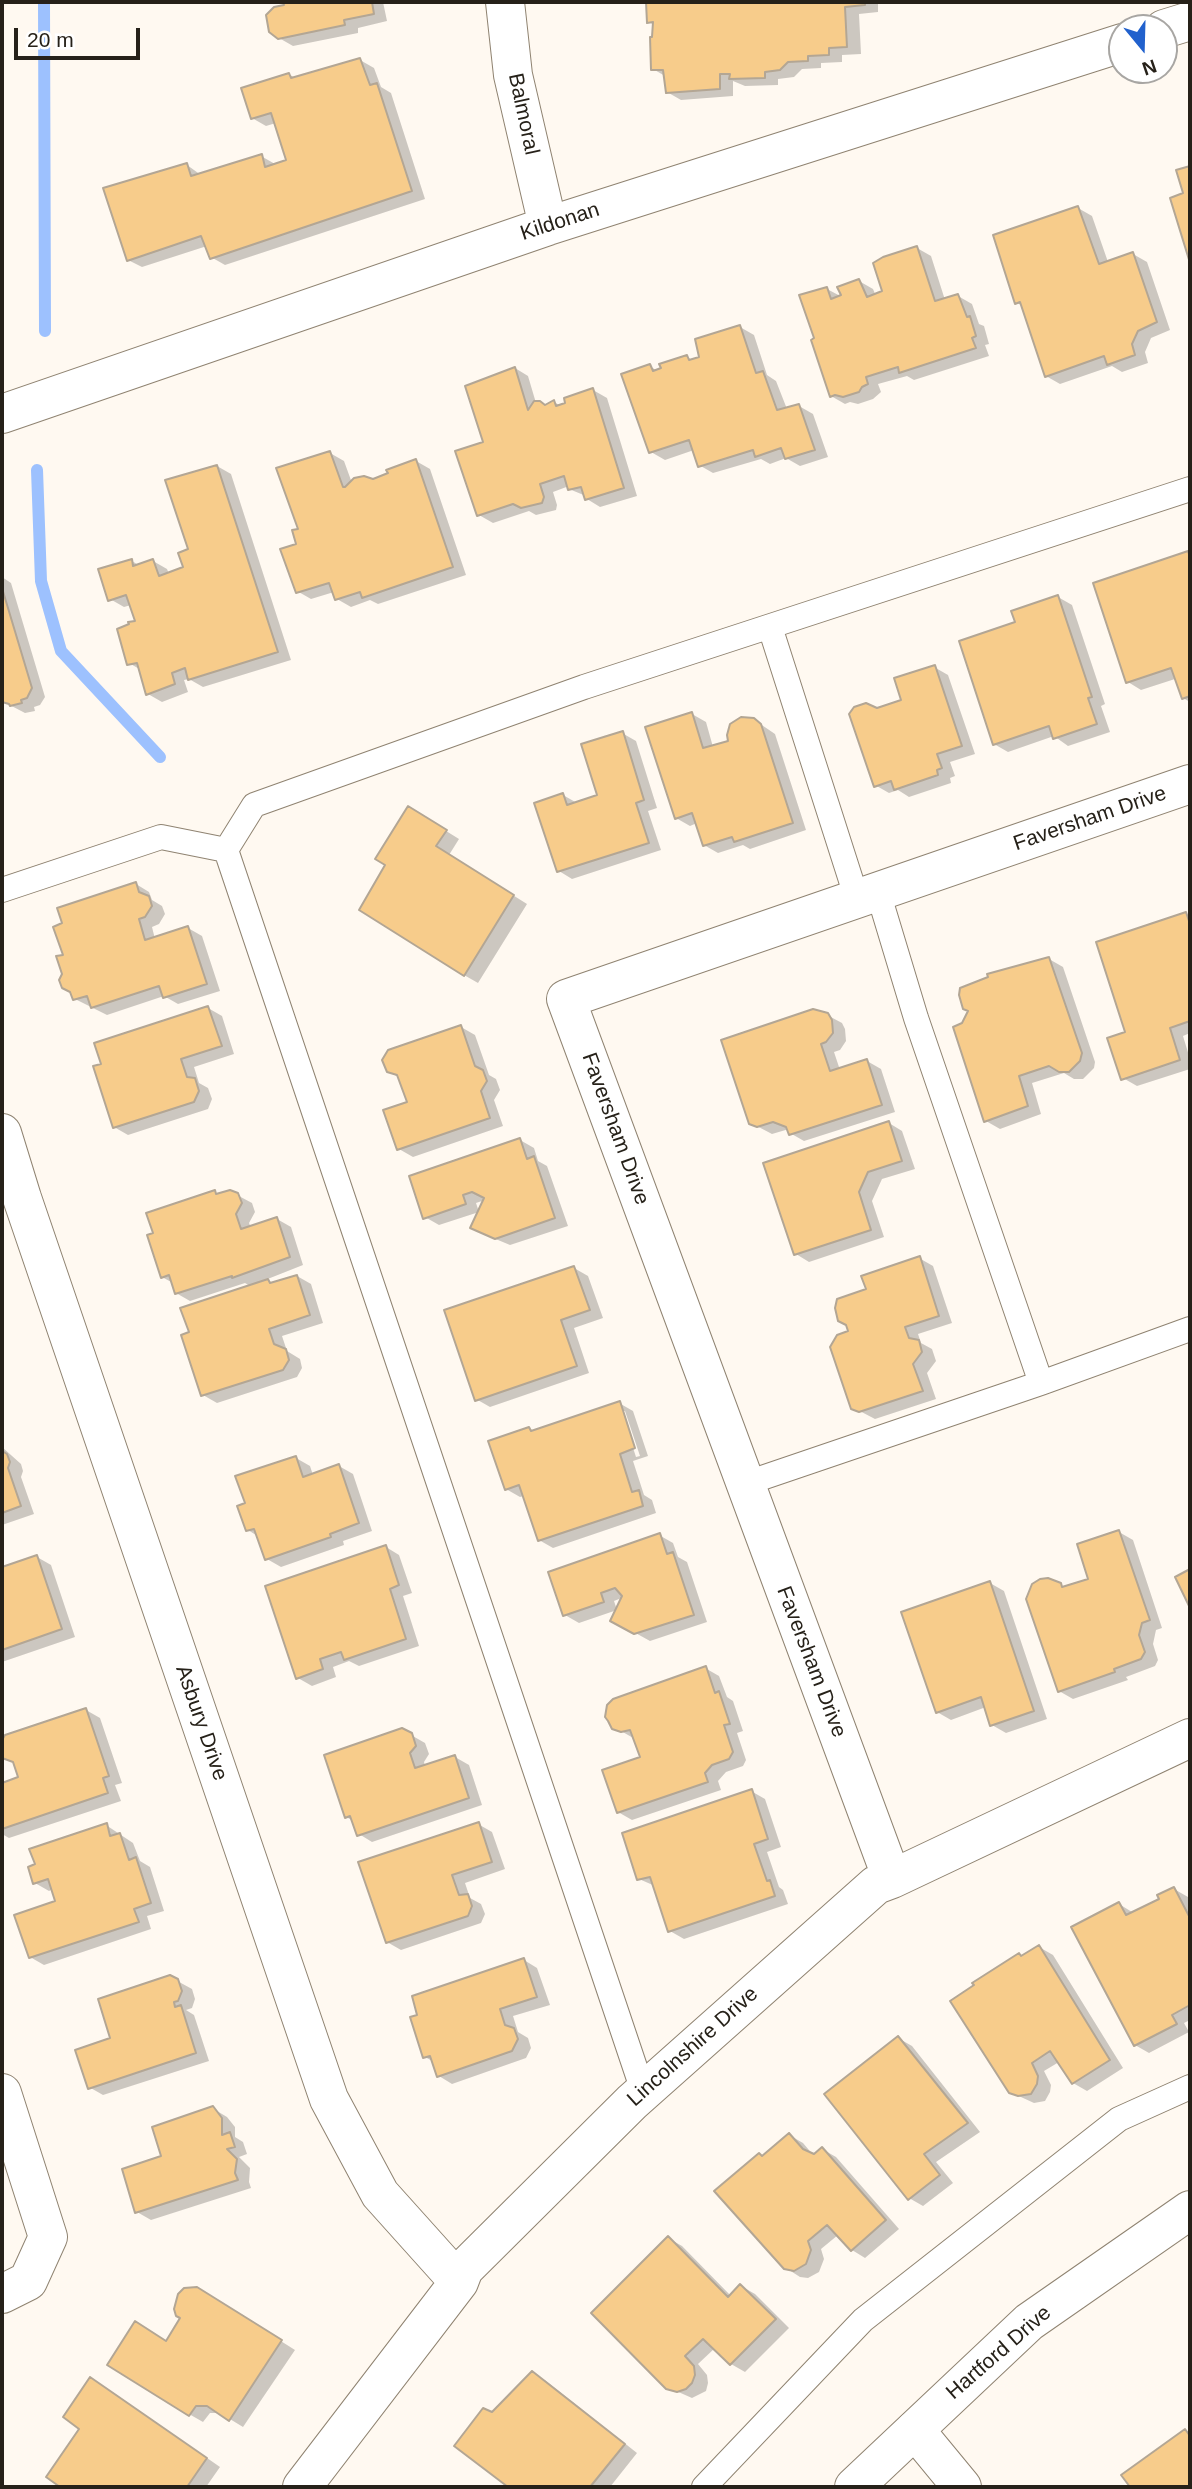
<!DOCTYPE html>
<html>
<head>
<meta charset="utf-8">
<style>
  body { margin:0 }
  #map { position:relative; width:1192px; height:2489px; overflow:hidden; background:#fff9f1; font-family:Arial,sans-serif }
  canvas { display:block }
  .frame { position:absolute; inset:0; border:4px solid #262119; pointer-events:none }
  .north { position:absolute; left:1108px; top:14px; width:70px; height:70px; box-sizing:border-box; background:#fff; border:2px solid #a8a6a3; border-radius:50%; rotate:161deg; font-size:19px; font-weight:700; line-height:28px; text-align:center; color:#262119 }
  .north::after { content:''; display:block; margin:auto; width:24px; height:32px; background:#2161cd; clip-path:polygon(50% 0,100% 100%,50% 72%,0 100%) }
  .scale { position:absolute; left:14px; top:28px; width:126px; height:32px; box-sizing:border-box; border:4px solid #262119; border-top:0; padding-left:9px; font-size:21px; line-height:24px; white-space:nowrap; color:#262119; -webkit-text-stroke:5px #fff; paint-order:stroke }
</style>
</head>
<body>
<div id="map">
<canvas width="1192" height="2489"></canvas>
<div class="frame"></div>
<div class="north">N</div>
<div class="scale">20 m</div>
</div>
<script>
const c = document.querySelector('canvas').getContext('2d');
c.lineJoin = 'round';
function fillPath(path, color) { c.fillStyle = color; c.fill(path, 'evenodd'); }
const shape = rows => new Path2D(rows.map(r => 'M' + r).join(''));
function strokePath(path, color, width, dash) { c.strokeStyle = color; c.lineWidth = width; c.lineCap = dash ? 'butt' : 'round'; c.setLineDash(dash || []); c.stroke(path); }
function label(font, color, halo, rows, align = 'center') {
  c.font = font + ' Arial,sans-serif'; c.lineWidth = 6; c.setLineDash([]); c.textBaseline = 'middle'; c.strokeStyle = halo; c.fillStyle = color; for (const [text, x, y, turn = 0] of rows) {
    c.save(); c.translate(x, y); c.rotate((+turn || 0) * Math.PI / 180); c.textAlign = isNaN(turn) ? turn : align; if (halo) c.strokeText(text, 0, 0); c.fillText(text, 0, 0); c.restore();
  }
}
fillPath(shape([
  [285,2,383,2,387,21,358,28,358,33,293,46,279,38],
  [648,2,878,2,878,12,859,14,861,54,842,55,842,62,821,63,821,68,802,69,794,77,778,79,778,85,745,86,733,81,733,96,681,100,667,92,665,76,653,69,654,25,649,22],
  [360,60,374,68,381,87,391,93,425,199,225,265,211,257,207,246,142,267,128,260,187,165,201,175,261,156,275,164,288,161,276,123,266,126,252,118,289,74,296,79],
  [1078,208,1092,216,1108,262,1133,254,1147,262,1170,330,1151,338,1145,352,1148,363,1122,372,1112,366,1060,384,1046,376,1023,306,1017,303],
  [917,248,931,256,945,300,958,296,972,304,979,324,984,326,989,344,985,345,989,356,914,380,907,376,878,384,881,392,873,399,858,404,850,402,845,404,831,396,816,340,827,289,844,298,859,281,873,289,876,296,884,293],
  [740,327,754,335,767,375,776,381,787,409,799,406,813,414,828,457,800,466,786,458,770,464,761,459,713,473,699,465,694,450,665,460,651,452,649,366,658,371,687,357,693,361,701,359],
  [515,368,528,376,536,403,546,406,554,402,561,406,593,390,607,398,637,496,600,507,587,499,586,496,569,489,569,486,553,492,557,505,556,510,536,515,529,511,493,523,479,515,485,443],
  [330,453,344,461,352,483,373,481,416,461,430,469,466,575,378,604,370,600,351,607,337,599,334,592,311,599,297,591,300,530],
  [217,466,231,474,291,660,203,687,189,679,184,680,188,692,162,702,148,694,141,670,129,663,137,622,131,605,124,607,110,599,132,561,140,566,153,561,167,569,169,574,185,569],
  [1188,553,1190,554,1190,702,1183,698,1175,679,1141,690,1128,682],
  [2,577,11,583,45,697,40,705,34,707,35,711,25,713,2,701],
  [1058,597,1072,605,1105,704,1101,706,1110,732,1068,746,1054,736,1008,752,994,744,1018,624],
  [934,667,948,675,975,754,950,762,955,776,950,778,951,783,909,797,898,790,889,793,875,785,904,701],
  [692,714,706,722,713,747,730,742,753,719,775,734,806,830,750,849,743,845,718,853,704,845,697,823,690,826,676,818],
  [622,733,636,741,657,808,648,811,661,850,572,879,559,871,563,795,577,803,600,796],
  [422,816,459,839,449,855,527,904,478,983,464,975],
  [136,884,149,892,152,900,162,906,165,914,159,924,152,927,155,939,188,928,202,936,220,991,178,1004,164,996,107,1015,75,999,65,956],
  [1186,914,1190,917,1190,1033,1183,1036,1190,1059,1190,1069,1137,1086,1123,1078,1128,1033],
  [1049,959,1063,967,1095,1062,1094,1068,1083,1079,1074,1079,1064,1073,1032,1083,1041,1114,1000,1129,986,1121,964,1024,970,1011],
  [208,1008,222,1016,234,1054,194,1067,199,1083,208,1088,212,1099,208,1109,128,1135,114,1127],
  [827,1015,842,1023,845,1029,846,1041,840,1050,834,1052,840,1070,867,1061,881,1069,895,1112,804,1141,790,1133,789,1129,772,1134,751,1123],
  [461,1027,475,1035,489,1075,496,1079,500,1090,494,1100,503,1126,413,1157,399,1149,409,1103,400,1078,388,1071],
  [889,1123,902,1131,915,1169,882,1179,872,1201,884,1237,809,1262,796,1254],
  [520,1140,534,1148,538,1161,547,1166,568,1226,510,1245,486,1235,485,1200,476,1203,479,1212,439,1225,425,1217],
  [214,1192,219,1195,237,1195,252,1203,255,1212,249,1223,251,1228,277,1219,291,1227,303,1265,250,1286,245,1283,190,1301,176,1293,173,1283,162,1277],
  [919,1258,933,1266,952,1323,918,1334,921,1343,932,1349,936,1361,927,1373,936,1399,875,1419,852,1407,850,1332,868,1290],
  [574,1268,588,1276,603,1318,574,1328,589,1373,490,1407,476,1399],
  [297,1276,311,1284,323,1323,282,1336,287,1351,300,1359,302,1368,297,1377,217,1403,203,1395,268,1281,273,1284],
  [619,1403,633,1411,648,1456,633,1461,644,1495,652,1500,656,1513,553,1548,539,1540,524,1496,520,1497,506,1489,529,1429,535,1432],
  [621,1411,625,1411,640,1456,636,1457],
  [2,1447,21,1464,23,1471,21,1477,34,1514,2,1525],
  [296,1458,310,1466,313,1475,339,1466,353,1474,372,1531,343,1541,344,1545,281,1567,267,1559,259,1537,248,1530,247,1504],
  [1119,1532,1133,1540,1162,1628,1156,1630,1153,1644,1158,1660,1155,1666,1126,1677,1128,1680,1073,1699,1059,1691,1060,1585,1065,1588,1090,1580],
  [659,1535,673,1543,678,1557,687,1562,707,1622,650,1641,612,1620,624,1597,614,1601,617,1610,579,1623,565,1615],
  [386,1547,399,1555,412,1593,403,1596,419,1646,359,1666,349,1661,333,1667,336,1677,312,1686,298,1678],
  [37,1557,51,1565,75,1637,2,1662,2,1569],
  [990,1583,1004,1591,1047,1719,1006,1733,992,1725,986,1707,951,1720,937,1712],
  [705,1668,719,1676,727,1697,733,1701,743,1731,737,1733,746,1760,743,1766,726,1772,718,1781,721,1790,632,1820,618,1812,642,1759,635,1739,614,1727],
  [86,1710,100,1718,122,1783,115,1785,121,1801,9,1838,2,1834,2,1785,20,1779,16,1764,3,1757,2,1753,2,1743,6,1737],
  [411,1735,425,1743,429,1754,424,1762,425,1766,455,1757,469,1765,482,1805,372,1842,359,1834,354,1821,346,1817],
  [751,1791,765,1799,781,1847,767,1852,779,1887,783,1890,788,1904,684,1939,670,1931,655,1886,639,1879],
  [478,1824,492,1832,505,1869,465,1883,470,1898,481,1904,485,1914,481,1923,401,1950,387,1942],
  [106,1825,133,1843,140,1861,150,1867,164,1911,147,1916,151,1929,44,1965,30,1957,58,1902,53,1889,49,1891,35,1883],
  [1174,1889,1188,1897,1190,1902,1190,2020,1184,2023,1189,2032,1149,2053,1135,2045,1119,1904,1132,1912,1161,1900],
  [1039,1947,1053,1955,1123,2068,1087,2091,1073,2083,1059,2062,1044,2071,1051,2085,1050,2092,1045,2101,1034,2103,1010,2092],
  [524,1960,537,1968,550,2005,513,2016,518,2032,528,2038,531,2048,526,2058,452,2084,439,2076,434,2062,425,2057],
  [170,1977,192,1989,195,1999,192,2008,186,2010,194,2015,209,2061,103,2095,89,2087,113,2039],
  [898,2038,912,2046,980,2132,936,2162,953,2183,923,2206,909,2198],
  [212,2108,227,2117,235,2127,235,2137,243,2142,247,2154,239,2157,250,2168,249,2182,251,2188,151,2220,137,2212,163,2158],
  [789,2135,803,2143,814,2156,822,2149,836,2157,899,2229,865,2258,852,2250,838,2235,821,2249,824,2259,819,2272,808,2278,800,2277,786,2268,763,2157],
  [668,2238,682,2246,731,2296,741,2286,755,2294,789,2328,745,2372,731,2364,715,2348,698,2364,707,2375,708,2383,706,2391,692,2398,667,2387],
  [211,2297,295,2350,243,2427,220,2413,210,2413,203,2422,189,2414,167,2343],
  [532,2373,546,2381,637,2453,610,2487,511,2487,457,2446,493,2414],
  [105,2387,220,2467,206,2487,63,2487,48,2476,81,2428],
  [1186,2431,1190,2434,1190,2487,1132,2487,1124,2475]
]), '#0003');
strokePath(shape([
  [44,2,45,331],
  [37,470,41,581,61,651,160,757]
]), '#9dc1fe', 12);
const building = shape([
  [283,2,372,2,374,14,344,20,345,25,278,39,269,32,266,15,274,7,284,5,283,2],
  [646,2,865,2,865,5,845,7,847,47,829,48,829,55,808,56,808,61,788,62,780,70,765,72,765,78,729,79,730,74,720,74,720,89,666,93,663,70,651,70,650,37,652,37,653,22,647,23,646,2],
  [360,58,370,85,377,83,412,191,210,259,201,236,127,261,103,188,187,163,191,176,262,154,265,167,286,160,271,113,251,119,241,88,289,73,291,78,360,58],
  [1190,166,1190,263,1170,198,1183,193,1176,170,1190,166],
  [1078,206,1099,264,1133,252,1157,322,1138,331,1132,344,1135,355,1107,365,1104,356,1045,377,1020,302,1015,304,993,235,1078,206],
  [917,246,935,301,958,294,967,317,970,316,976,336,972,338,976,348,899,373,898,367,866,377,868,384,862,387,859,392,843,397,835,395,830,397,811,340,814,338,799,295,827,287,831,299,841,295,837,287,859,279,867,297,882,291,873,263,883,257,917,246],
  [740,325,756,373,763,371,777,410,799,404,815,450,785,459,781,448,755,457,753,450,698,467,689,440,649,453,621,374,650,364,653,371,661,368,659,364,687,355,689,360,699,357,695,339,740,325],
  [515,367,528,410,534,401,540,401,545,405,554,400,556,406,565,403,564,398,593,388,624,488,585,500,581,487,568,490,564,476,540,484,544,497,542,503,521,508,513,504,477,516,455,451,483,442,465,386,515,367],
  [330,451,343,487,345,487,354,478,364,476,373,479,388,473,386,470,416,459,453,567,362,598,360,592,335,600,329,583,296,593,280,549,296,544,292,530,298,529,276,468,330,451],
  [217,465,278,652,188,680,185,668,172,673,175,684,146,695,137,663,127,665,117,629,129,624,128,622,135,621,126,595,108,601,98,569,132,559,133,566,153,559,159,576,183,567,178,553,188,549,165,480,217,465],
  [1188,551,1190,557,1190,696,1182,699,1171,668,1126,683,1093,583,1188,551],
  [2,588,32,688,27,698,21,700,22,703,10,706,9,704,2,702,2,588],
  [1058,595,1092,697,1088,698,1097,724,1053,739,1049,726,993,745,959,641,1015,622,1011,611,1058,595],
  [935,665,962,746,937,754,942,768,937,770,938,775,894,790,891,781,874,787,849,714,854,707,866,703,877,708,901,700,894,678,935,665],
  [692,712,703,748,728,741,727,735,730,724,741,717,754,718,761,724,793,823,734,842,732,837,703,846,692,813,675,819,645,727,692,712],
  [623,731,644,800,636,803,649,843,557,872,534,803,563,793,567,805,597,795,581,744,623,731],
  [408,806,447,830,436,846,514,895,464,976,359,910,385,865,375,859,408,806],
  [136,882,139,892,149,896,152,906,145,917,139,919,145,940,188,926,207,984,163,998,159,986,91,1008,87,996,73,1000,70,992,62,988,59,980,62,974,56,956,63,955,53,927,62,923,57,908,136,882],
  [1186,912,1190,924,1190,1021,1170,1028,1180,1060,1121,1080,1107,1038,1125,1032,1096,942,1186,912],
  [1049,957,1082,1053,1080,1061,1069,1072,1059,1072,1049,1066,1019,1076,1028,1106,984,1122,953,1027,962,1023,968,1011,963,1009,959,995,960,988,988,977,987,974,1049,957],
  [208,1006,222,1046,181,1059,187,1077,195,1078,199,1091,194,1102,113,1128,93,1066,101,1064,94,1043,208,1006],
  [813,1009,828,1013,832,1020,833,1033,826,1042,821,1044,830,1071,867,1059,882,1105,789,1135,786,1127,773,1122,757,1127,749,1124,721,1040,813,1009],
  [461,1025,475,1066,483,1070,487,1081,481,1091,490,1118,397,1150,383,1110,407,1102,397,1075,387,1072,382,1060,388,1050,461,1025],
  [889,1121,902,1161,868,1172,859,1192,871,1230,794,1255,763,1163,889,1121],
  [520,1138,527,1159,534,1156,555,1218,495,1239,470,1228,484,1198,472,1192,463,1195,466,1204,423,1219,409,1176,520,1138],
  [215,1190,216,1194,230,1190,238,1193,242,1203,236,1214,241,1229,277,1217,290,1257,232,1278,232,1276,175,1294,169,1275,161,1278,147,1235,153,1233,146,1213,215,1190],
  [920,1256,939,1316,905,1327,909,1338,919,1340,922,1352,913,1364,923,1391,859,1412,851,1409,830,1347,837,1335,848,1331,846,1325,838,1321,835,1308,837,1299,866,1289,861,1276,920,1256],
  [574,1266,590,1310,561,1320,577,1366,475,1401,444,1310,574,1266],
  [297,1275,310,1315,269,1329,274,1344,286,1349,289,1360,283,1370,201,1396,181,1335,189,1332,180,1308,268,1279,270,1283,297,1275],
  [620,1401,635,1448,620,1454,632,1492,639,1490,643,1506,538,1541,519,1485,505,1490,488,1441,529,1427,531,1431,620,1401],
  [2,1451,7,1454,10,1462,8,1468,21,1506,2,1513,2,1451],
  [296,1456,303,1477,339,1464,359,1523,330,1534,331,1537,265,1560,254,1529,246,1531,237,1506,245,1503,235,1476,296,1456],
  [1119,1530,1150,1620,1142,1623,1139,1635,1145,1652,1141,1659,1114,1669,1115,1672,1058,1692,1026,1599,1032,1584,1040,1579,1048,1578,1061,1583,1062,1587,1088,1579,1077,1544,1119,1530],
  [660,1533,667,1554,673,1552,694,1615,634,1634,610,1621,622,1596,615,1588,601,1593,604,1602,563,1616,548,1572,660,1533],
  [386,1545,399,1585,390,1589,406,1639,344,1660,341,1652,320,1659,323,1669,296,1679,265,1586,386,1545],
  [37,1555,62,1629,2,1650,2,1567,37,1555],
  [1190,1569,1190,1608,1175,1577,1190,1569],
  [990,1581,1034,1711,990,1726,981,1697,936,1713,901,1612,990,1581],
  [706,1666,715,1693,719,1691,730,1724,724,1725,733,1752,729,1759,712,1765,705,1773,708,1782,617,1813,602,1770,640,1757,630,1730,621,1732,612,1729,608,1721,605,1717,607,1705,613,1699,706,1666],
  [86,1708,109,1776,103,1778,108,1793,2,1829,2,1783,18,1777,13,1762,2,1758,2,1740,5,1735,86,1708],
  [402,1728,412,1733,416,1746,410,1753,415,1768,455,1755,469,1798,357,1836,350,1816,345,1818,324,1755,402,1728],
  [752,1789,768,1839,754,1844,767,1881,770,1880,775,1896,668,1932,650,1877,637,1880,622,1833,752,1789],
  [479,1822,492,1862,452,1875,459,1895,468,1894,472,1906,468,1916,386,1943,358,1862,479,1822],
  [107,1823,110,1836,120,1833,129,1860,136,1857,151,1903,134,1909,139,1922,29,1958,14,1915,55,1901,48,1879,33,1884,28,1867,35,1864,29,1849,107,1823],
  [1174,1887,1190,1918,1190,2005,1172,2015,1177,2024,1134,2046,1071,1927,1119,1902,1126,1915,1159,1899,1157,1895,1174,1887],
  [1039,1945,1110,2060,1072,2084,1050,2051,1032,2063,1038,2076,1037,2084,1031,2094,1018,2096,1009,2093,950,2001,974,1985,972,1983,1019,1953,1021,1956,1039,1945],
  [524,1958,537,1997,500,2009,505,2025,514,2028,518,2039,512,2051,437,2077,430,2056,423,2058,410,2017,417,2015,412,1996,524,1958],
  [170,1975,178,1979,182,1991,178,2001,174,2002,175,2007,181,2005,196,2053,88,2089,75,2050,110,2038,98,1999,170,1975],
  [898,2036,968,2123,924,2154,940,2175,908,2200,824,2094,898,2036],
  [213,2106,222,2118,222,2135,230,2132,235,2147,227,2149,237,2159,235,2173,238,2180,135,2213,122,2169,161,2156,152,2127,213,2106],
  [789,2133,803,2149,814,2154,822,2147,886,2220,851,2251,827,2225,808,2241,811,2250,806,2264,794,2271,784,2269,714,2191,759,2153,762,2156,789,2133],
  [668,2236,728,2297,740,2284,776,2319,730,2365,703,2339,685,2356,694,2366,695,2375,692,2383,686,2389,677,2392,666,2389,591,2313,668,2236],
  [197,2287,282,2340,229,2421,207,2406,196,2406,189,2416,107,2365,135,2321,166,2341,180,2318,176,2316,174,2309,178,2294,184,2288,197,2287],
  [532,2371,625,2444,590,2487,508,2487,454,2446,483,2408,492,2412,532,2371],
  [90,2377,207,2458,187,2487,60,2487,46,2477,79,2429,63,2417,90,2377],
  [1185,2429,1190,2436,1190,2487,1130,2487,1121,2475,1185,2429]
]);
fillPath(building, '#f7cc8b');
strokePath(building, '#b3a694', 2);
const service = shape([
  [770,627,857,899],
  [226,850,254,805,584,687,1190,489],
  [2,890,161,837,226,850,643,2091],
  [878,892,916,1018,1041,1383],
  [744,1484,1041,1383,1190,1329],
  [704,2487,863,2320,1119,2119,1190,2087]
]);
const minor = shape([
  [505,2,513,75,548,226],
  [1164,29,1190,21],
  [2,414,548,226,1122,43],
  [2,1133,22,1198,329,2099,380,2194,459,2282],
  [892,1879,566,999,1190,784],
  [2,2093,48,2237,28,2281,2,2294],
  [915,2430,962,2487],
  [302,2487,459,2282,464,2269,632,2102,876,1885,892,1879,1190,1738]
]);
const tertiary = shape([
  [854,2487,1029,2322,1190,2210]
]);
strokePath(service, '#8f8371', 26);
strokePath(minor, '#8f8371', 40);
strokePath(tertiary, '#8f8371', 40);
strokePath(service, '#fff', 24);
strokePath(minor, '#fff', 38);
strokePath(tertiary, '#fff', 38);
label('21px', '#262119', '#fff', [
  ["Balmoral",523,114,78],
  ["Kildonan",560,222,-18],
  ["Faversham Drive",1090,819,-19],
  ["Faversham Drive",615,1129,70],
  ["Faversham Drive",811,1662,69],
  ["Asbury Drive",201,1723,71],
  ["Lincolnshire Drive",693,2047,-42],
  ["Hartford Drive",999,2353,-41]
]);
</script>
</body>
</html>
